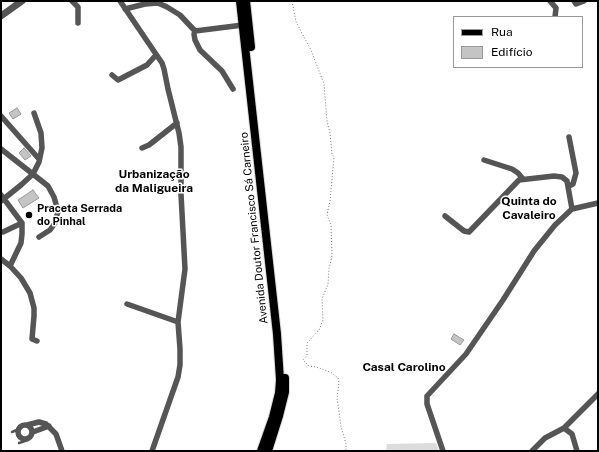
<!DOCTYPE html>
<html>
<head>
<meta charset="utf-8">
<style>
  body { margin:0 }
  #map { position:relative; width:599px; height:452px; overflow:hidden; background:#fff; font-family:"Public Sans",sans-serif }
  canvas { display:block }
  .frame { position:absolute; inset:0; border:2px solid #000; pointer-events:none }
  .legend { position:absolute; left:453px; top:16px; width:130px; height:52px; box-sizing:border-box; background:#fff; border:1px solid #999; margin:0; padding:5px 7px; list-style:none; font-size:12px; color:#000 }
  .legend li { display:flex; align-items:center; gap:8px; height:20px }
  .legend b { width:20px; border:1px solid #999 }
</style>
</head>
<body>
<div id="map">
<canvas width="599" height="452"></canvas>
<div class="frame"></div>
<ul class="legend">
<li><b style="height:5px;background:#000"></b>Rua</li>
<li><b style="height:11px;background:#c4c4c4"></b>Edifício</li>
</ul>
</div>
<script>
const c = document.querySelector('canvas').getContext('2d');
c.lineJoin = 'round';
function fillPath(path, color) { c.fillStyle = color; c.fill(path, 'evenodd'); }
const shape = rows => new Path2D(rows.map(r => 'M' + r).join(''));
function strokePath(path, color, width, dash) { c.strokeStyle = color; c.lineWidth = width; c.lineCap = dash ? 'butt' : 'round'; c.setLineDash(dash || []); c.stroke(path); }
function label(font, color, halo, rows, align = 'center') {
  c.font = font + ' "Public Sans",sans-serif'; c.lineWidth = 3; c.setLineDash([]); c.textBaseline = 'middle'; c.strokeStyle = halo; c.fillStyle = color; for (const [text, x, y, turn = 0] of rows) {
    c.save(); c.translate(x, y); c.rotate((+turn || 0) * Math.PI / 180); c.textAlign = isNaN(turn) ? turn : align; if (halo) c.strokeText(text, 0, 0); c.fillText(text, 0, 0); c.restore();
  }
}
fillPath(shape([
  [436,443,439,451,386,451,387,444]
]), '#dcdcdc');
const building = shape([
  [17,108,21,114,13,119,9,113,17,108],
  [24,148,31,156,25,160,19,153,24,148],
  [33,190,39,198,23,208,18,200,33,190],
  [454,334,464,340,460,345,451,339,454,334]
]);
fillPath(building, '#c4c4c4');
strokePath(building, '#999', 1);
const primary = shape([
  [240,1,277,334,280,380,279,393,273,417,261,451],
  [246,1,251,47],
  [268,451,279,416,285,392,285,378]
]);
strokePath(primary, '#dbdbdb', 10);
strokePath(shape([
  [292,1,296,22,311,50,324,84,327,121,330,133,332,154,334,157,330,201,327,215,331,225,332,256,329,269,328,284,322,299,323,320,319,330,307,343,307,355,303,360,309,366,317,367,332,373,338,378,339,383,337,398,341,426,346,444,346,451]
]), '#777', 1, [1, 2]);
strokePath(shape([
  [12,432,19,429],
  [19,443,28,440]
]), '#555', 2.5);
strokePath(shape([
  [72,1,78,7,78,23],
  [120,1,162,63,164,69,168,89,179,133,181,147,181,194,185,269,178,322,180,349,180,365,178,377,152,451],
  [550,1,556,8,555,17],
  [574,1,576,4,584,1],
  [125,9,145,4,158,3,167,7,180,15,195,31,243,25],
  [195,31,194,34,195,40,200,50,222,71,233,89],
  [112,75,118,80,147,65,156,55],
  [1,116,39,159],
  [142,148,149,145,177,123],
  [1,149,48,186,54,197,58,211,55,223,50,230,39,237],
  [484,160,512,169,518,173,523,179],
  [569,186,573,184,576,173,569,137],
  [1,195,22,223,22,234,21,243,10,266],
  [1,201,21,185,33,174,39,162,42,148,41,133,34,113],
  [445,216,464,231,469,232,519,180,554,176,562,177,567,181,572,209],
  [3,232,22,223],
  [1,259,10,266,21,278,30,293,34,308,34,316,32,339,37,341],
  [127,304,178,322],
  '18 432a7 7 0 1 1 14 0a7 7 0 1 1-14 0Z',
  [27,425,39,422,46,424,56,434,62,451],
  [564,428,572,434,577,451],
  [33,432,49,426],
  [443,451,427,404,427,396,466,354,503,300,534,251,555,225,572,209,598,203],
  [532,451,545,438,564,428,598,394]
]), '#555', 5.5);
strokePath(shape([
  [1,16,22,1]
]), '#555', 7);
strokePath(primary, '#000', 8);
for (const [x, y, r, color] of [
  [29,215,4,"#000"]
]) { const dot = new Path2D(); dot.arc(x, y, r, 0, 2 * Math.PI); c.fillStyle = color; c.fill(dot); strokePath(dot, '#fff', 1.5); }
label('bold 11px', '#000', '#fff', [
  ["Praceta Serrada",37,209],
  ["do Pinhal",37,222]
], 'left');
label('11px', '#000', '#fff', [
  ["Avenida Doutor Francisco Sá Carneiro",254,228,-96]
]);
label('bold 12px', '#000', '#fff', [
  ["Urbanização",154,174],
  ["da Maligueira",154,188],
  ["Quinta do",529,201],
  ["Cavaleiro",529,215],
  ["Casal Carolino",404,367]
]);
</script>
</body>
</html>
